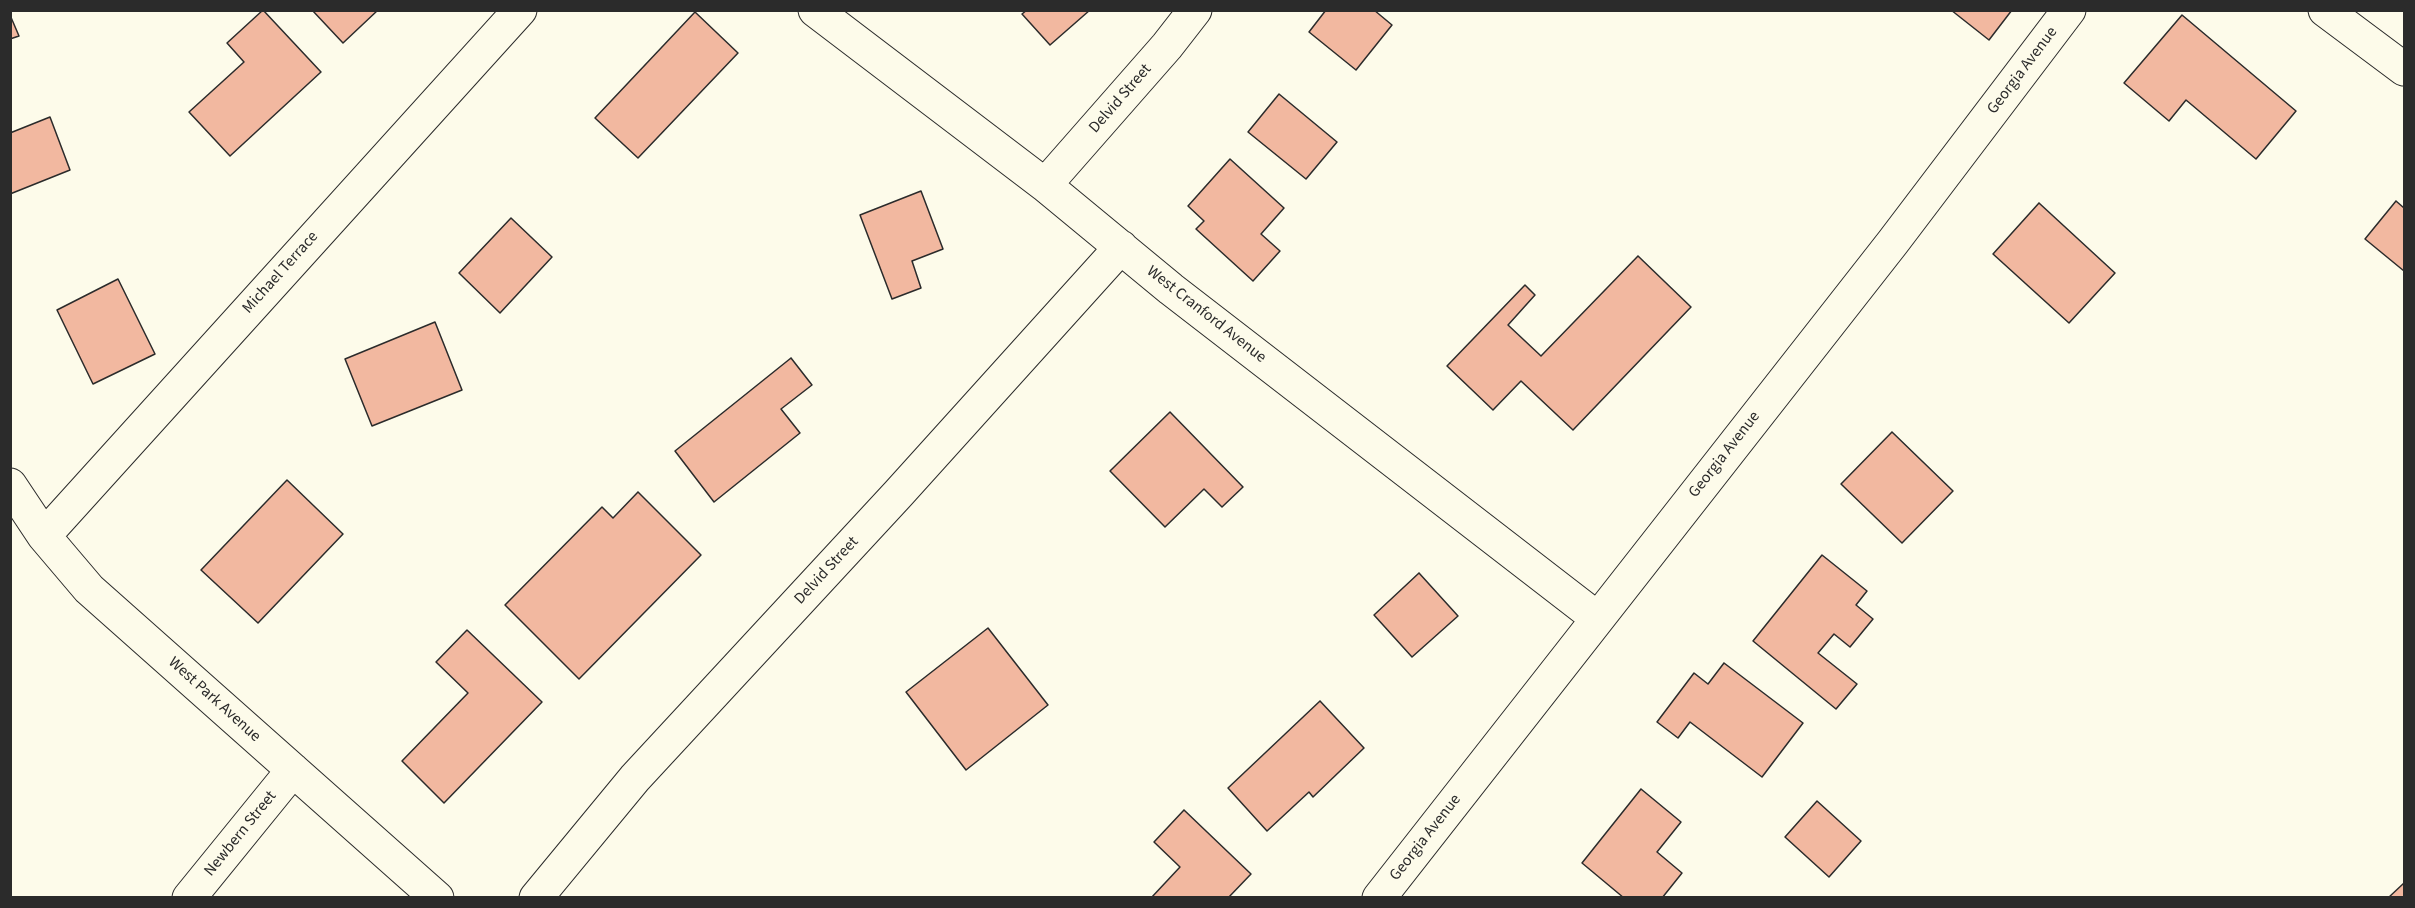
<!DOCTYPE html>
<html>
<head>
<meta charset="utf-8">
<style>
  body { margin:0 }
  #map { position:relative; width:2415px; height:908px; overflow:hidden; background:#fdfbea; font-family:"Source Sans 3",sans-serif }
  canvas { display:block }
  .frame { position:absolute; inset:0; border:12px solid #2b2b2b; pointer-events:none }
</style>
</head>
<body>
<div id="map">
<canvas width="2415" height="908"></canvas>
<div class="frame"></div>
</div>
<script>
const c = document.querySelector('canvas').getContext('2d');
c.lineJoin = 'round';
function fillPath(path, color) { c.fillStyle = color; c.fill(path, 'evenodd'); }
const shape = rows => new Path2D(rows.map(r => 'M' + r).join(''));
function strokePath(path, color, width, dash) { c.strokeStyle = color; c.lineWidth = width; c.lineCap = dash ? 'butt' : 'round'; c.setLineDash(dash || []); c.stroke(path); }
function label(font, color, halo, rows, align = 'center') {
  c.font = font + ' "Source Sans 3",sans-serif'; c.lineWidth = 4.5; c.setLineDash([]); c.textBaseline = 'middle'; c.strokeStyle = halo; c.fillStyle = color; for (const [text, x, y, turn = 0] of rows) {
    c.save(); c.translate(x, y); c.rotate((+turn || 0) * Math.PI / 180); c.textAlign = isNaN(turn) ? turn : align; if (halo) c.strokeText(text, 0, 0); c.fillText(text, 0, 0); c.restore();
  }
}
const building = shape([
  [263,10,321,72,230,156,189,112,244,62,227,43,263,10],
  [312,10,378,10,343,43,312,10],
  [1027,10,1090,10,1050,45,1022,14,1027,10],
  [1326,10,1374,10,1392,25,1356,70,1309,32,1326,10],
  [1951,10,2012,10,1989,40,1951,10],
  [695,12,738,53,638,158,595,118,695,12],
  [10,15,19,36,10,39,10,15],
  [2182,15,2296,111,2256,159,2186,100,2169,121,2124,83,2182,15],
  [1279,94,1337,142,1306,179,1248,132,1279,94],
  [50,117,70,170,10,194,10,133,50,117],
  [1230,159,1284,208,1261,234,1280,251,1253,281,1196,229,1204,221,1188,206,1230,159],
  [921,191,943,249,912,261,921,288,892,299,860,215,921,191],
  [2396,201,2404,208,2404,271,2365,239,2396,201],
  [2039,203,2115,273,2069,323,1993,254,2039,203],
  [511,218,552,257,500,313,459,273,511,218],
  [1638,256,1691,307,1573,430,1521,381,1493,410,1447,366,1525,285,1535,295,1508,325,1541,356,1638,256],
  [118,279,155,354,93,384,57,310,118,279],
  [435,322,462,390,372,426,345,359,435,322],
  [791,358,812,385,781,409,800,433,714,502,675,451,791,358],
  [1170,412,1243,487,1222,507,1204,489,1165,527,1110,471,1170,412],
  [1892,432,1953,491,1902,543,1841,484,1892,432],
  [287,480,343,534,258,623,201,570,287,480],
  [638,492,701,555,579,679,505,605,602,507,613,518,638,492],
  [1822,555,1867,591,1856,605,1873,619,1850,647,1834,634,1818,653,1857,684,1836,709,1753,641,1822,555],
  [1419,573,1458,616,1412,657,1374,615,1419,573],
  [988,628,1048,705,966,770,906,692,988,628],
  [467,630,542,702,444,803,402,761,468,693,436,662,467,630],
  [1724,663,1803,723,1762,777,1690,722,1678,738,1657,722,1694,673,1708,684,1724,663],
  [1320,701,1364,748,1313,797,1309,792,1267,831,1228,788,1320,701],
  [1641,789,1681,822,1657,852,1682,873,1662,898,1624,898,1582,863,1641,789],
  [1817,801,1861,841,1829,877,1785,837,1817,801],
  [1184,810,1251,874,1228,898,1151,898,1180,867,1154,842,1184,810],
  [2404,883,2404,898,2388,898,2404,883]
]);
fillPath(building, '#f2b8a0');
strokePath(building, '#2b2b2b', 1.5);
const minor = shape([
  [815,10,1045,185,1171,289,1597,618],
  [2325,10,2404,69],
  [1045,185,1167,46,1195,10],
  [10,485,44,536,89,589,437,898],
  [44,536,520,10],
  [189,898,293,770],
  [536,898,635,778,898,494,1121,247],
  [1379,898,1893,242,2069,10]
]);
strokePath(minor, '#2b2b2b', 35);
strokePath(minor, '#fdfbea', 33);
label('16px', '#2b2b2b', '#fdfbea', [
  ["Georgia Avenue",2023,71,-53],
  ["Delvid Street",1121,99,-49],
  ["Michael Terrace",281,273,-48],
  ["West Cranford Avenue",1206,315,38],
  ["Georgia Avenue",1725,455,-52],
  ["Delvid Street",827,571,-47],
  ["West Park Avenue",214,700,42],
  ["Newbern Street",241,834,-51],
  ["Georgia Avenue",1426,838,-52]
]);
</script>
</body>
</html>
